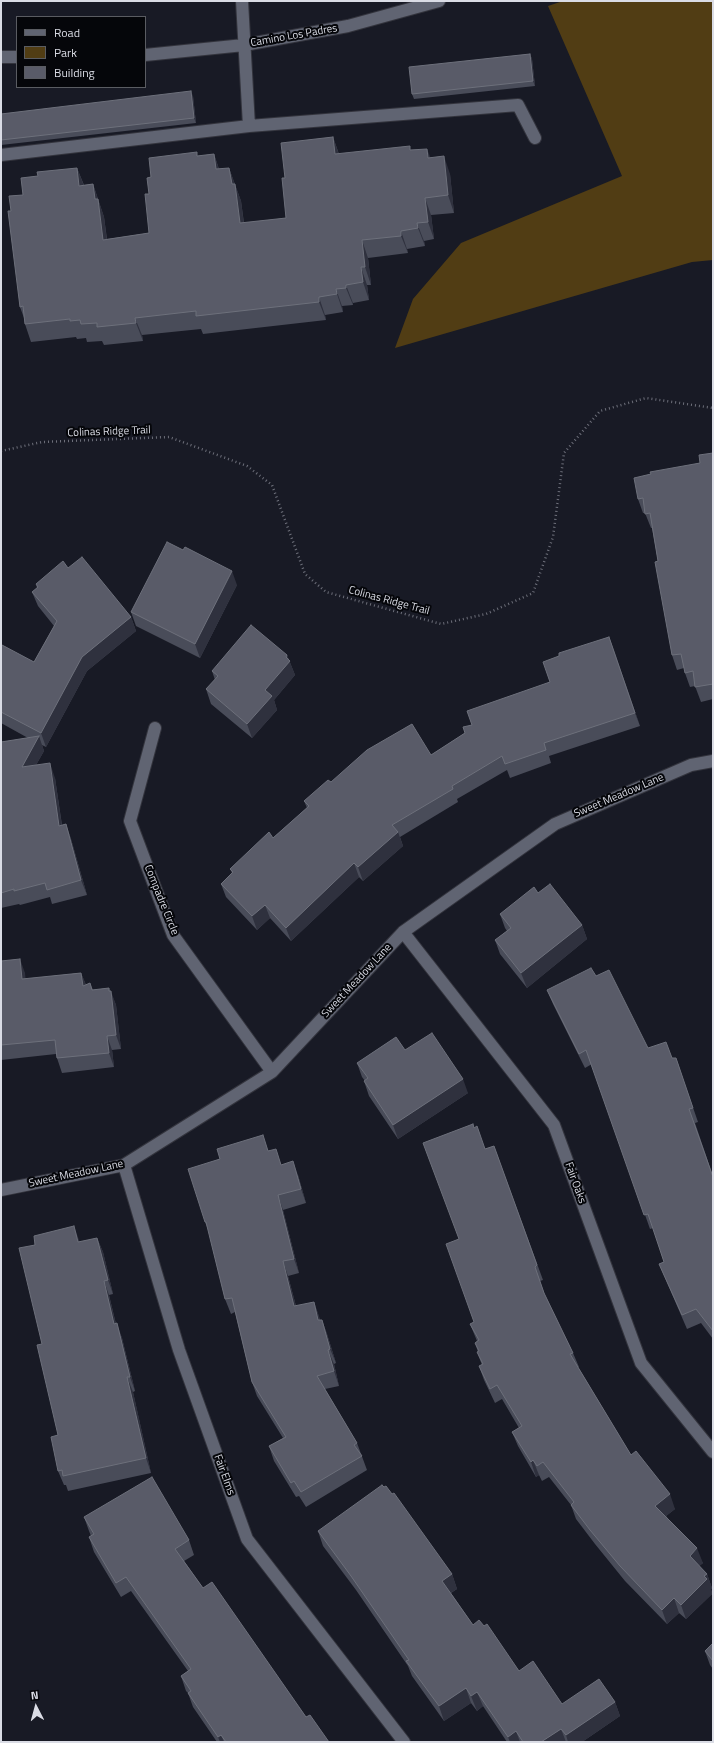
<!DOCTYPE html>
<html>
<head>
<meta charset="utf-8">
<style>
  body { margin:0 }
  #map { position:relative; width:714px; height:1743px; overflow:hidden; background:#181a25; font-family:"Titillium Web",sans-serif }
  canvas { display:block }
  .frame { position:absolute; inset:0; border:2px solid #dadce5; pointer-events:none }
  .legend { position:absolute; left:16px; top:16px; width:130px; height:72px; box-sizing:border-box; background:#05060a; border:1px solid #5a5c62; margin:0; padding:5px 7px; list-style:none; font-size:12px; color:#dadce5 }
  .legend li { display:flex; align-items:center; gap:8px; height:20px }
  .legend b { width:20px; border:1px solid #5a5c62 }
  .north { position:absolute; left:16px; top:1687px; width:40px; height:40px; -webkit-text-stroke:3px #05060a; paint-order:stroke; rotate:354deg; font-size:11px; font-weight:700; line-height:16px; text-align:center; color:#dadce5 }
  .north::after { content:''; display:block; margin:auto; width:14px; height:18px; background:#dadce5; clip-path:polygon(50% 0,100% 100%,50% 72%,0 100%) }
</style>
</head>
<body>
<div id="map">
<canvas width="714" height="1743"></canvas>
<div class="frame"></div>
<ul class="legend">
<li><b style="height:5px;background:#606472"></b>Road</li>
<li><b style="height:11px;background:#513d14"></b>Park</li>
<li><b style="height:11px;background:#595b68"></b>Building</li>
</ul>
<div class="north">N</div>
</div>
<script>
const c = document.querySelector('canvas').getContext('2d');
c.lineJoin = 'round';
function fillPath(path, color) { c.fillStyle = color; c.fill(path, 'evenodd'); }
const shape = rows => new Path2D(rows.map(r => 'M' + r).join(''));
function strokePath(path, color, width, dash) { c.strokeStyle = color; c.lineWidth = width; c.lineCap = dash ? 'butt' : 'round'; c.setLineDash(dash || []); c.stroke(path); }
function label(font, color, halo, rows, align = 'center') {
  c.font = font + ' "Titillium Web",sans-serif'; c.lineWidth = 4; c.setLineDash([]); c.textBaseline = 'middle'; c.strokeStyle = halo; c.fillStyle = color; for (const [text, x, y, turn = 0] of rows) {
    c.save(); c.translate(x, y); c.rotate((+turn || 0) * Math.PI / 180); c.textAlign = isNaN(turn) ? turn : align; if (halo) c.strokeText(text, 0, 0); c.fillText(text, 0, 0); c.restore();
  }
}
fillPath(shape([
  [563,1,713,1,713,260,692,262,395,348,413,299,461,243,622,176,548,6]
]), '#513d14');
const minor = shape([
  [242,1,249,126],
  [145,55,244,45,348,26,439,1],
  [1,57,17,57],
  [1,155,249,126,518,105,535,138],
  [155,728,130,821,173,935,272,1072],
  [403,932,554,1125,641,1363,713,1452],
  [124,1165,179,1350,247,1539,404,1742],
  [1,1190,124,1165,272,1072,403,932,555,824,691,765,713,761]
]);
strokePath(minor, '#33343d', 14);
strokePath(shape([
  [1,451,42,442,169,437,247,466,272,485,305,574,326,592,441,624,486,614,533,593,553,537,564,453,600,411,646,398,713,408]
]), '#6d6f7a', 2.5, [1, 3]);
strokePath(minor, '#606472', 12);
fillPath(shape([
  [530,54,532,59,535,86,414,99,412,94],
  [193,96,196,123,1,145,1,114],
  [333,137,339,154,411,150,430,158,450,174,454,213,431,215,434,239,424,241,425,246,407,249,408,253,368,258,371,285,367,285,369,300,353,303,353,305,342,306,343,312,325,315,326,320,203,334,201,329,142,335,143,341,104,345,102,341,87,342,86,338,77,339,76,337,31,342,25,324,24,318,20,307,11,211,23,195,77,168,84,185,93,184,104,217,107,239,149,233,149,194,151,177,198,156,214,154,219,169,229,168,241,201,244,223,286,218,285,178],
  [713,453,713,699,701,702,695,686,690,687,685,673,684,668,677,670,672,655,658,561,652,528,651,528,645,513,643,513,638,499,651,474,700,463],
  [68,568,131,617,136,631,87,671,46,747,42,745,44,751,36,765,55,778,62,825,66,824,71,839,87,895,52,904,50,897,20,905,19,904,1,908,1,742,28,738,1,723,1,647,34,662,54,626,38,606,32,592,37,588,36,584],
  [237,585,200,658,136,626,131,612],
  [609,637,640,726,549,756,551,763,510,778,507,770,457,799,458,802,400,837,403,846,363,881,359,877,291,941,270,918,257,930,226,897,221,884,232,873,230,869,273,838,307,808,304,801,331,782,431,755,465,733,472,725,550,682,559,656],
  [287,655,295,675,274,700,277,710,252,738,211,704,206,689,215,680,212,671],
  [538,893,582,925,587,939,527,988,500,954,495,940,507,931,505,928,500,914],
  [1,961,25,973,25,979,81,973,86,985,90,983,93,990,109,988,116,1005,121,1049,112,1050,114,1067,62,1073,57,1058,56,1054,1,1060],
  [596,976,648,1048,672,1058,676,1058,698,1122,695,1123,713,1176,713,1339,701,1323,687,1329,665,1278,659,1264,664,1262,653,1228,650,1229,592,1064,585,1068,553,1004,547,990],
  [405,1050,468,1093,398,1139,369,1096,364,1081,365,1081,362,1077,357,1063],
  [474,1128,485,1149,494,1146,543,1280,540,1281,545,1295,573,1353,579,1367,578,1367,631,1455,675,1509,666,1516,703,1563,699,1566,707,1574,712,1588,711,1589,712,1594,686,1619,679,1613,667,1624,625,1581,595,1544,576,1519,571,1505,549,1477,542,1481,539,1475,536,1477,518,1446,512,1432,519,1428,502,1399,495,1403,484,1380,479,1366,482,1365,477,1352,478,1352,475,1343,477,1341,470,1324,474,1322],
  [268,1151,281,1165,298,1175,306,1203,283,1210,299,1273,288,1276,296,1306,314,1302,320,1320,322,1320,327,1334,336,1363,334,1364,339,1386,325,1389,357,1443,367,1470,306,1507,299,1496,296,1497,274,1461,269,1446,283,1438,257,1396,252,1382,235,1312,231,1314,225,1299,210,1235,205,1222],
  [97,1238,103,1252,113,1294,109,1295,116,1324,122,1338,135,1391,133,1392,151,1473,68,1491,66,1485,64,1485,58,1471,58,1435,80,1242],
  [84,1517,189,1540,194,1555,184,1561,203,1588,306,1717,329,1742,217,1742,193,1707,188,1693,186,1691,181,1676,188,1671,131,1591,121,1597,94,1552,89,1537,91,1536,89,1531],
  [318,1531,452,1574,457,1589,451,1593,473,1625,484,1626,519,1671,562,1704,615,1702,620,1716,582,1742,507,1742,483,1706,477,1711,471,1703,444,1721,412,1676,408,1666,356,1590,323,1546],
  [713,1643,713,1669,710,1665,705,1651]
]), '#494c59');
fillPath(shape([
  [530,54,532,59,535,86,533,81],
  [191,91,193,96,196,123,194,118],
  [333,137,339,155,335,154],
  [427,149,434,166,428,158],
  [214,154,220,172,216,169],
  [444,156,450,174,454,213,448,195],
  [77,168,84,186,79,186],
  [229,168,241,201,246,241,240,223,232,184],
  [93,184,104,217,109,258,103,240,95,199],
  [425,198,431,215,434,239,428,222],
  [417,223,424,241,425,246,418,228],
  [401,231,407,249,408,253,401,236],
  [362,240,368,258,371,285,365,267],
  [361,267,367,285,369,300,363,282],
  [346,285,353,303,353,305,346,288],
  [336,289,342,306,343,312,337,294],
  [319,297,325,315,326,320,319,302],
  [135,318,142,335,143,341,136,323],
  [232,571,237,585,200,658,195,644],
  [131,617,136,631,87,671,46,747,41,733,82,657],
  [609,637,614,650,640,726,635,713],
  [287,655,295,675,274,700,277,710,252,738,247,724,265,690],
  [39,736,44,751,27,781,22,767],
  [50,763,55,778,64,841,59,826],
  [66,824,71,839,87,895,81,880],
  [398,832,403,846,363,881,358,867],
  [354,863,359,877,291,941,286,928],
  [265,905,270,918,257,930,252,916],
  [582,925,587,939,527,988,521,973],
  [20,959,25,973,27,994,22,979],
  [81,973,87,987,83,986],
  [109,988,112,996,111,991,116,1005,121,1049,116,1035],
  [107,1036,112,1050,114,1067,109,1053],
  [463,1079,468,1093,398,1139,393,1125],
  [293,1161,298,1175,306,1203,301,1189],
  [278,1195,283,1210,299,1273,294,1259],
  [74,1226,79,1240,83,1256,78,1242],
  [97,1238,103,1252,113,1294,108,1280],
  [283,1261,288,1276,300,1321,294,1306],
  [104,1281,109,1295,119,1338,114,1324],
  [314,1302,319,1316,324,1335,318,1320],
  [322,1320,327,1334,336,1363,330,1349],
  [117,1323,122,1338,135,1391,130,1377],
  [328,1350,334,1364,339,1386,334,1371],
  [127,1377,133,1392,151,1473,146,1458],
  [533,1460,539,1475,536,1477,531,1462],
  [670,1494,675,1509,661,1520,655,1506],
  [697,1548,703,1563,695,1570,690,1556],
  [452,1574,457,1589,447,1595,442,1581],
  [707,1574,712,1588,711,1589,712,1594,686,1619,681,1605],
  [674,1598,679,1613,667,1624,662,1610],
  [466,1688,471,1703,444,1721,439,1706],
  [477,1692,483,1706,477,1711,471,1696],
  [615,1702,620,1716,582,1742,568,1742,566,1735],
  [561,1729,566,1742,541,1742],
  [516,1731,520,1742,510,1742,508,1737],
  [221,1735,224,1742,220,1742,218,1737]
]), '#2f313e');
const building = shape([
  [530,54,533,81,412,94,409,67,530,54],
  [191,91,194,118,1,140,1,114,191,91],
  [333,137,335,154,410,146,410,150,427,149,428,158,444,156,448,195,425,198,428,222,417,223,418,228,401,231,401,236,362,240,365,267,361,267,363,282,346,285,346,288,336,289,337,294,319,297,319,302,196,316,196,311,135,318,136,323,97,327,97,323,81,324,80,320,70,321,70,319,25,324,23,306,20,307,8,211,11,211,9,196,23,195,21,178,38,176,37,172,77,168,79,186,93,184,95,199,98,199,103,240,149,233,145,194,149,194,147,178,151,177,149,158,197,152,197,156,214,154,216,169,229,168,232,184,235,184,240,223,286,218,282,178,285,178,281,143,333,137],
  [713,453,713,684,695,687,693,671,685,673,681,654,672,655,655,562,658,561,650,513,645,514,643,498,638,499,634,478,651,474,650,472,700,463,699,455,713,453],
  [167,542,183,550,185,547,232,571,195,644,131,612,167,542],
  [82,557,131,617,82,657,41,733,1,712,1,647,2,645,34,662,57,621,32,592,38,587,36,584,63,561,68,568,82,557],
  [251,625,287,655,286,657,290,661,265,690,272,696,247,724,206,689,218,676,212,671,251,625],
  [609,637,635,713,544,743,546,750,505,764,502,756,452,786,453,789,392,825,398,832,358,867,354,863,286,928,265,905,252,916,221,884,233,872,230,869,269,832,273,838,309,806,304,801,328,780,331,782,367,750,412,724,431,755,465,733,463,727,472,725,467,711,550,682,543,662,559,656,559,653,609,637],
  [39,736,22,767,50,763,59,826,66,824,81,880,47,890,45,883,14,891,14,889,1,893,1,742,39,736],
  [550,884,582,925,521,973,495,940,511,928,500,914,534,887,538,893,550,884],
  [20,959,22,979,81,973,83,986,90,983,92,990,109,988,109,991,111,991,116,1035,107,1036,109,1053,57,1058,55,1040,1,1045,1,961,20,959],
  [591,968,596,976,609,970,648,1048,666,1042,672,1058,676,1058,693,1108,689,1109,713,1177,713,1331,696,1309,682,1315,659,1264,664,1262,648,1214,644,1215,586,1050,579,1054,547,990,591,968],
  [432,1033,463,1079,393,1125,364,1081,368,1078,357,1063,396,1037,405,1050,432,1033],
  [473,1124,474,1128,477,1126,485,1149,494,1146,537,1265,535,1267,544,1293,573,1353,570,1354,631,1455,636,1451,670,1494,655,1506,697,1548,690,1556,707,1574,704,1576,707,1579,681,1605,674,1598,662,1610,620,1566,590,1530,571,1505,574,1502,543,1462,537,1466,533,1460,531,1462,512,1432,522,1426,497,1385,490,1389,479,1366,483,1364,477,1352,479,1351,475,1343,479,1340,470,1324,474,1322,446,1244,459,1239,423,1143,473,1124],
  [263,1135,268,1151,276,1149,281,1165,293,1161,301,1189,278,1195,294,1259,283,1261,294,1306,314,1302,318,1320,322,1320,330,1349,328,1350,334,1371,317,1376,357,1443,354,1445,362,1456,301,1492,294,1481,291,1483,269,1446,286,1437,252,1382,232,1298,225,1299,206,1222,205,1222,188,1169,220,1159,217,1149,263,1135],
  [74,1226,78,1242,97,1238,108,1280,104,1281,114,1324,117,1323,130,1377,127,1377,146,1458,63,1476,62,1470,58,1471,51,1437,58,1435,37,1345,42,1344,19,1248,35,1245,34,1236,74,1226],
  [152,1477,189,1540,175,1549,203,1588,212,1582,306,1717,310,1715,329,1742,226,1742,221,1735,218,1737,188,1693,191,1691,181,1676,191,1669,126,1577,116,1583,89,1537,94,1534,84,1517,152,1477],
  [382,1485,384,1487,386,1486,392,1494,394,1493,452,1574,442,1581,473,1625,479,1620,484,1626,487,1624,519,1671,533,1661,562,1704,599,1679,615,1702,566,1735,561,1729,541,1742,523,1742,516,1731,508,1737,477,1692,471,1696,466,1688,439,1706,406,1661,409,1660,351,1576,318,1531,382,1485],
  [713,1643,713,1661,705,1651,713,1643]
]);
fillPath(building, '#595b68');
strokePath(building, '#6d707b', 1);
label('11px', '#dadce5', '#05060a', [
  ["Camino Los Padres",294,36,-10],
  ["Colinas Ridge Trail",109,432,-2],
  ["Colinas Ridge Trail",389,601,15],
  ["Sweet Meadow Lane",619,796,-23],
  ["Compadre Circle",161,900,68],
  ["Sweet Meadow Lane",357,981,-47],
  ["Sweet Meadow Lane",76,1174,-12],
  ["Fair Oaks",575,1183,70],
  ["Fair Elms",224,1475,70]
]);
</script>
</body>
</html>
